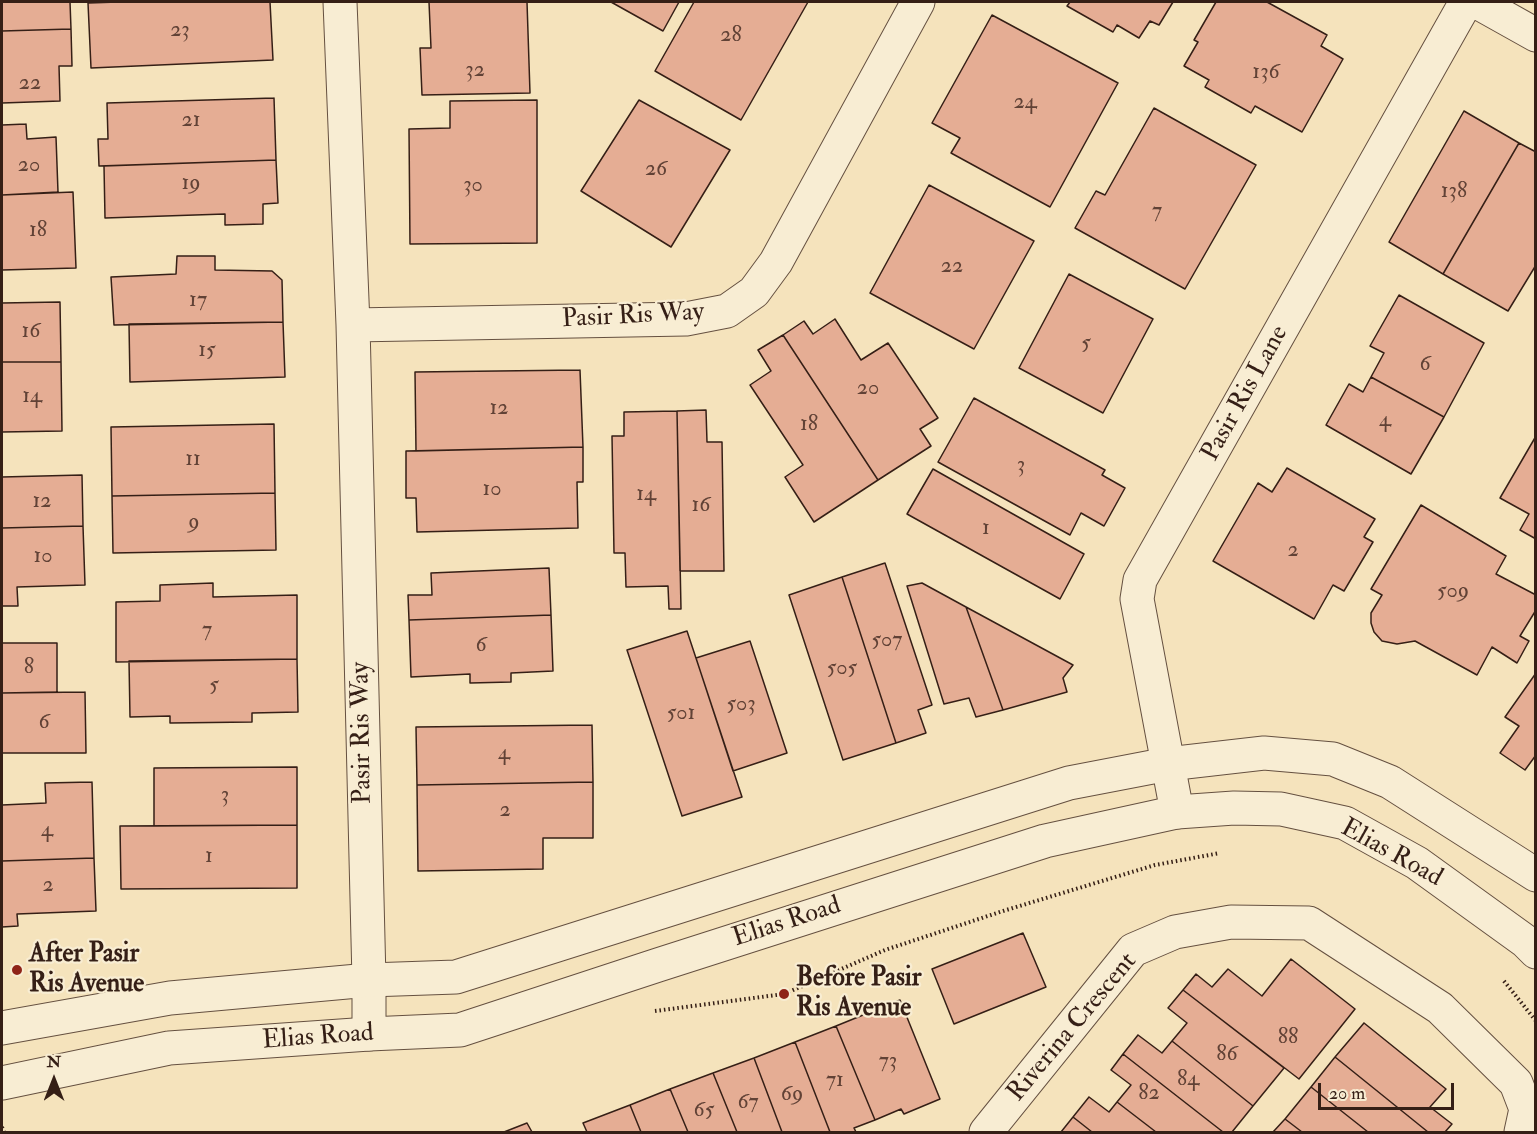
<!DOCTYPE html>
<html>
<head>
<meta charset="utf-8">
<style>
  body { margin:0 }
  #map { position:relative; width:1537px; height:1134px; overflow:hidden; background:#f5e3bc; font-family:"IM FELL Double Pica",serif }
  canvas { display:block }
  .frame { position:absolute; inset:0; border:3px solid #351f16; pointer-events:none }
  .north { position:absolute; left:24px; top:1050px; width:60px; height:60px; -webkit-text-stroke:4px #f8edd3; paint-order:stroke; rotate:0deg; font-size:16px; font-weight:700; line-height:24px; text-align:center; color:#351f16 }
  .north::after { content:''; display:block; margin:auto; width:21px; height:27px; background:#351f16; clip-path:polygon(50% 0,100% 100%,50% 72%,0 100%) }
  .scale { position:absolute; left:1318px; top:1083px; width:136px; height:27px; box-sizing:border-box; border:3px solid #351f16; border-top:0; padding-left:8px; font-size:18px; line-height:21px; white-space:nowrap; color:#351f16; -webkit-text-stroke:4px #f8edd3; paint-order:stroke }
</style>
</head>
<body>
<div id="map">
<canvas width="1537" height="1134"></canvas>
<div class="frame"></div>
<div class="north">N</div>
<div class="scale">20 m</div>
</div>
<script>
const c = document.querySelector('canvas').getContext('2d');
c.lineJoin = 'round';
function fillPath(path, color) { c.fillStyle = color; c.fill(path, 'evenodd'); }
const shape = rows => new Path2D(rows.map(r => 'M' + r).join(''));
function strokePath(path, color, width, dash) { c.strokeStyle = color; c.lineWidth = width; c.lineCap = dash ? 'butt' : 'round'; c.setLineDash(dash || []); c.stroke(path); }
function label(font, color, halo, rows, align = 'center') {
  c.font = font + ' "IM FELL Double Pica",serif'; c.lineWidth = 4.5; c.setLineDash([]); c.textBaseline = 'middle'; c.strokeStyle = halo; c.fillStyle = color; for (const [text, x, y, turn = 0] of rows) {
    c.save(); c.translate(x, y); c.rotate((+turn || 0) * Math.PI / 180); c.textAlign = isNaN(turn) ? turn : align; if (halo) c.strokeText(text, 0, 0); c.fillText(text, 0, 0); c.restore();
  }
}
const building = shape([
  [2,2,70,2,71,29,2,31,2,2],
  [118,2,270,2,273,60,91,68,88,3,118,2],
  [429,2,527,2,530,93,422,95,420,48,431,48,429,2],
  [611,2,679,2,663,31,611,2],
  [694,2,808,2,741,120,655,71,694,2],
  [1070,2,1173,2,1159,25,1150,21,1139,38,1117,25,1113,32,1067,6,1070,2],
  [1216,2,1267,2,1327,35,1321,46,1343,59,1302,132,1255,106,1251,113,1205,87,1209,80,1184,66,1198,42,1194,40,1216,2],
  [992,15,1118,83,1050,207,951,153,960,138,932,123,992,15],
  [71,29,72,66,59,66,60,101,2,103,2,31,71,29],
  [274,98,276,160,99,166,98,139,108,139,107,103,274,98],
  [537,100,537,243,410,244,409,129,450,128,450,101,537,100],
  [639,100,730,150,671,247,581,191,639,100],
  [1154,108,1256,165,1185,289,1075,228,1096,191,1105,195,1154,108],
  [1464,111,1519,143,1443,274,1389,242,1464,111],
  [26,124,27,139,56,137,58,192,2,195,2,125,26,124],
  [1519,143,1536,152,1536,265,1508,311,1443,274,1519,143],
  [276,160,278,203,263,204,263,224,225,225,225,214,105,218,104,166,276,160],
  [929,185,1034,241,974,349,870,293,929,185],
  [73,192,76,268,2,270,2,195,73,192],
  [177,256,215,256,215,270,272,271,282,280,283,322,114,325,111,277,176,274,177,256],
  [1069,274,1153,319,1103,413,1019,368,1069,274],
  [1399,295,1484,343,1444,417,1371,377,1384,353,1370,346,1399,295],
  [60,302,61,362,2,362,2,303,60,302],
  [835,319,861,360,888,343,938,418,920,429,931,446,878,480,783,335,804,321,813,334,835,319],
  [283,322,285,377,130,382,129,324,283,322],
  [783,335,878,480,814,522,785,477,803,465,750,385,771,371,758,350,783,335],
  [2,362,61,362,62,431,2,432,2,362],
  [580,370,583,447,416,451,415,372,580,370],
  [1371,377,1444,417,1411,474,1326,425,1349,384,1363,392,1371,377],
  [974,398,1105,470,1102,475,1125,488,1104,526,1081,513,1070,535,938,462,974,398],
  [706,410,707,442,722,442,724,571,680,571,677,411,706,410],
  [677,411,681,609,669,609,668,586,626,587,625,553,614,553,612,436,624,436,624,412,677,411],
  [274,424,275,493,112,496,111,427,274,424],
  [1536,436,1536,539,1520,530,1529,514,1500,498,1536,436],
  [583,447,583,482,577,482,578,528,417,532,416,498,406,498,406,451,583,447],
  [1287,468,1375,519,1364,537,1373,542,1344,591,1333,585,1314,619,1213,561,1258,483,1272,492,1287,468],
  [933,469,1084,554,1060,599,907,514,933,469],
  [82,475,83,526,2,528,2,477,82,475],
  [275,493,276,550,113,553,112,496,275,493],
  [1421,505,1506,556,1496,574,1536,595,1536,610,1520,636,1529,641,1517,663,1492,647,1477,675,1415,641,1397,644,1382,641,1374,632,1371,623,1371,613,1382,595,1371,589,1421,505],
  [83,526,85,585,17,587,18,606,2,606,2,528,83,526],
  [885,563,932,705,918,710,926,733,896,743,842,577,885,563],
  [549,568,551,615,409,620,408,595,432,595,431,573,549,568],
  [842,577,896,743,843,760,789,595,842,577],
  [213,583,213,597,297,595,297,659,116,662,116,602,160,601,160,585,213,583],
  [922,583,966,607,1003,710,976,717,969,698,944,704,907,586,922,583],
  [966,607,1073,665,1063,678,1067,692,1003,710,966,607],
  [551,615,553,671,511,673,511,682,470,683,470,674,411,677,409,620,551,615],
  [687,631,742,797,682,816,627,650,687,631],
  [750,641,787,753,733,771,696,658,750,641],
  [2,643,57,643,57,692,2,693,2,643],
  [297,659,298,712,252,713,252,722,170,723,170,716,130,717,129,661,297,659],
  [1536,673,1536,755,1525,770,1500,753,1519,726,1505,717,1536,673],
  [85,692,86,753,2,753,2,693,85,692],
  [592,725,593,782,417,785,416,727,592,725],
  [297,767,297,825,154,826,154,768,297,767],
  [92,782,94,858,2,861,2,805,46,803,45,783,92,782],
  [593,782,593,838,543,838,543,869,418,871,417,785,593,782],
  [297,825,297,888,121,889,120,826,297,825],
  [94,858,96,911,17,914,18,926,2,927,2,861,94,858],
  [1023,933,1046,987,954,1024,932,969,1023,933],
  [1291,959,1355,1009,1299,1079,1183,990,1196,974,1212,987,1228,969,1262,996,1291,959],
  [1183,990,1284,1068,1253,1106,1172,1041,1187,1023,1168,1008,1183,990],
  [900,1000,940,1099,904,1114,901,1109,875,1120,836,1026,900,1000],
  [1364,1023,1446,1089,1430,1107,1452,1124,1445,1132,1428,1132,1335,1057,1364,1023],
  [836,1026,875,1120,854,1128,856,1132,830,1132,795,1042,836,1026],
  [1138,1035,1162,1053,1172,1041,1253,1106,1232,1132,1223,1132,1123,1054,1138,1035],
  [795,1042,830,1132,782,1132,754,1058,795,1042],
  [1123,1054,1223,1132,1156,1132,1117,1102,1131,1085,1111,1070,1123,1054],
  [1335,1057,1428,1132,1368,1132,1311,1087,1335,1057],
  [754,1058,782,1132,737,1132,713,1073,754,1058],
  [713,1073,737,1132,688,1132,670,1089,713,1073],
  [1311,1087,1368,1132,1302,1132,1285,1119,1311,1087],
  [670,1089,688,1132,641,1132,630,1105,670,1089],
  [1089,1097,1109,1112,1117,1102,1156,1132,1092,1132,1073,1117,1089,1097],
  [630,1105,641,1132,587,1132,583,1123,630,1105],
  [1073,1117,1092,1132,1061,1132,1073,1117],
  [1285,1119,1302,1132,1273,1132,1285,1119],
  [527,1123,532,1132,504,1132,527,1123]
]);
fillPath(building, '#e5ad94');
strokePath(building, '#351f16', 1.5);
const minor = shape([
  [340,2,353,325,369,980,369,1034],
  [1477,2,1536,35],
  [353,325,686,319,727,311,754,292,776,262,918,2],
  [1177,812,1137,599,1140,580,1466,2],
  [986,1132,1133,950,1175,932,1231,922,1309,923,1440,1008,1516,1083,1526,1109,1521,1132]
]);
const tertiary = shape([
  [2,1028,170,998,369,980,456,977,1069,783,1168,764,1264,753,1333,759,1390,782,1536,875],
  [2,1083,169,1048,369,1034,460,1030,658,965,1045,841,1177,812,1234,808,1281,809,1345,823,1417,863,1525,941,1536,952]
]);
strokePath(minor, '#655040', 35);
strokePath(tertiary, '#655040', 35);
strokePath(shape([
  [1504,981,1536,1021],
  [655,1011,784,994,885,950,1003,911,1155,865,1220,853],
  [2,1127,4,1132]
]), '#351f16', 4, [1.5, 3]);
strokePath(minor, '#f8edd3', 33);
strokePath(tertiary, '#f8edd3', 33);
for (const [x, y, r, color] of [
  [17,970,6,"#8f2418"],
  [784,994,6,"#8f2418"]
]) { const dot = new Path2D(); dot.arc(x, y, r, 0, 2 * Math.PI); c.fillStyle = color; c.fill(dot); strokePath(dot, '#f8edd3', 2); }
label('22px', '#614236', null, [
  ["23",180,31],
  ["28",731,36],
  ["32",475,71],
  ["136",1266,73],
  ["22",30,84],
  ["24",1025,103],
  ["21",191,121],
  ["20",29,166],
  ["26",656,170],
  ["19",191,184],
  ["30",473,186],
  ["138",1454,192],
  ["7",1157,212],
  ["18",38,231],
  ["22",952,267],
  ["17",198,301],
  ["16",31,332],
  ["5",1086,344],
  ["15",207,351],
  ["6",1425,365],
  ["20",868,389],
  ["14",32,397],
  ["12",499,409],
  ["4",1385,421],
  ["18",809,425],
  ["11",193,460],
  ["3",1021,466],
  ["10",492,490],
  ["14",646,495],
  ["12",42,502],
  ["16",701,506],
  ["9",194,523],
  ["1",986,529],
  ["2",1293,551],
  ["10",43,557],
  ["509",1453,592],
  ["7",207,631],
  ["507",887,641],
  ["6",481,646],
  ["8",29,668],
  ["505",842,669],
  ["5",214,686],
  ["503",741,705],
  ["501",681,714],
  ["6",44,723],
  ["4",504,754],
  ["3",225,796],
  ["2",505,811],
  ["4",47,831],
  ["1",209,857],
  ["2",48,886],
  ["88",1288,1038],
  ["86",1227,1055],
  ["73",888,1062],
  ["84",1188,1080],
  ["71",835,1081],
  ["82",1149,1094],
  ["69",792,1095],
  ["67",748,1103],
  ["65",704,1111]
]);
label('26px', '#351f16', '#f8edd3', [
  ["Pasir Ris Way",633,317,-3],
  ["Pasir Ris Lane",1246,394,-61],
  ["Pasir Ris Way",363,733,-91],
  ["Elias Road",1391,854,29],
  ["Elias Road",787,923,-18],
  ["Riverina Crescent",1073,1028,-50],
  ["Elias Road",318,1038,-4]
]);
label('bold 26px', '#351f16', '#f8edd3', [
  ["After Pasir",29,955],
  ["Ris Avenue",29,985],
  ["Before Pasir",796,979],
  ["Ris Avenue",796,1009]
], 'left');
</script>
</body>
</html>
